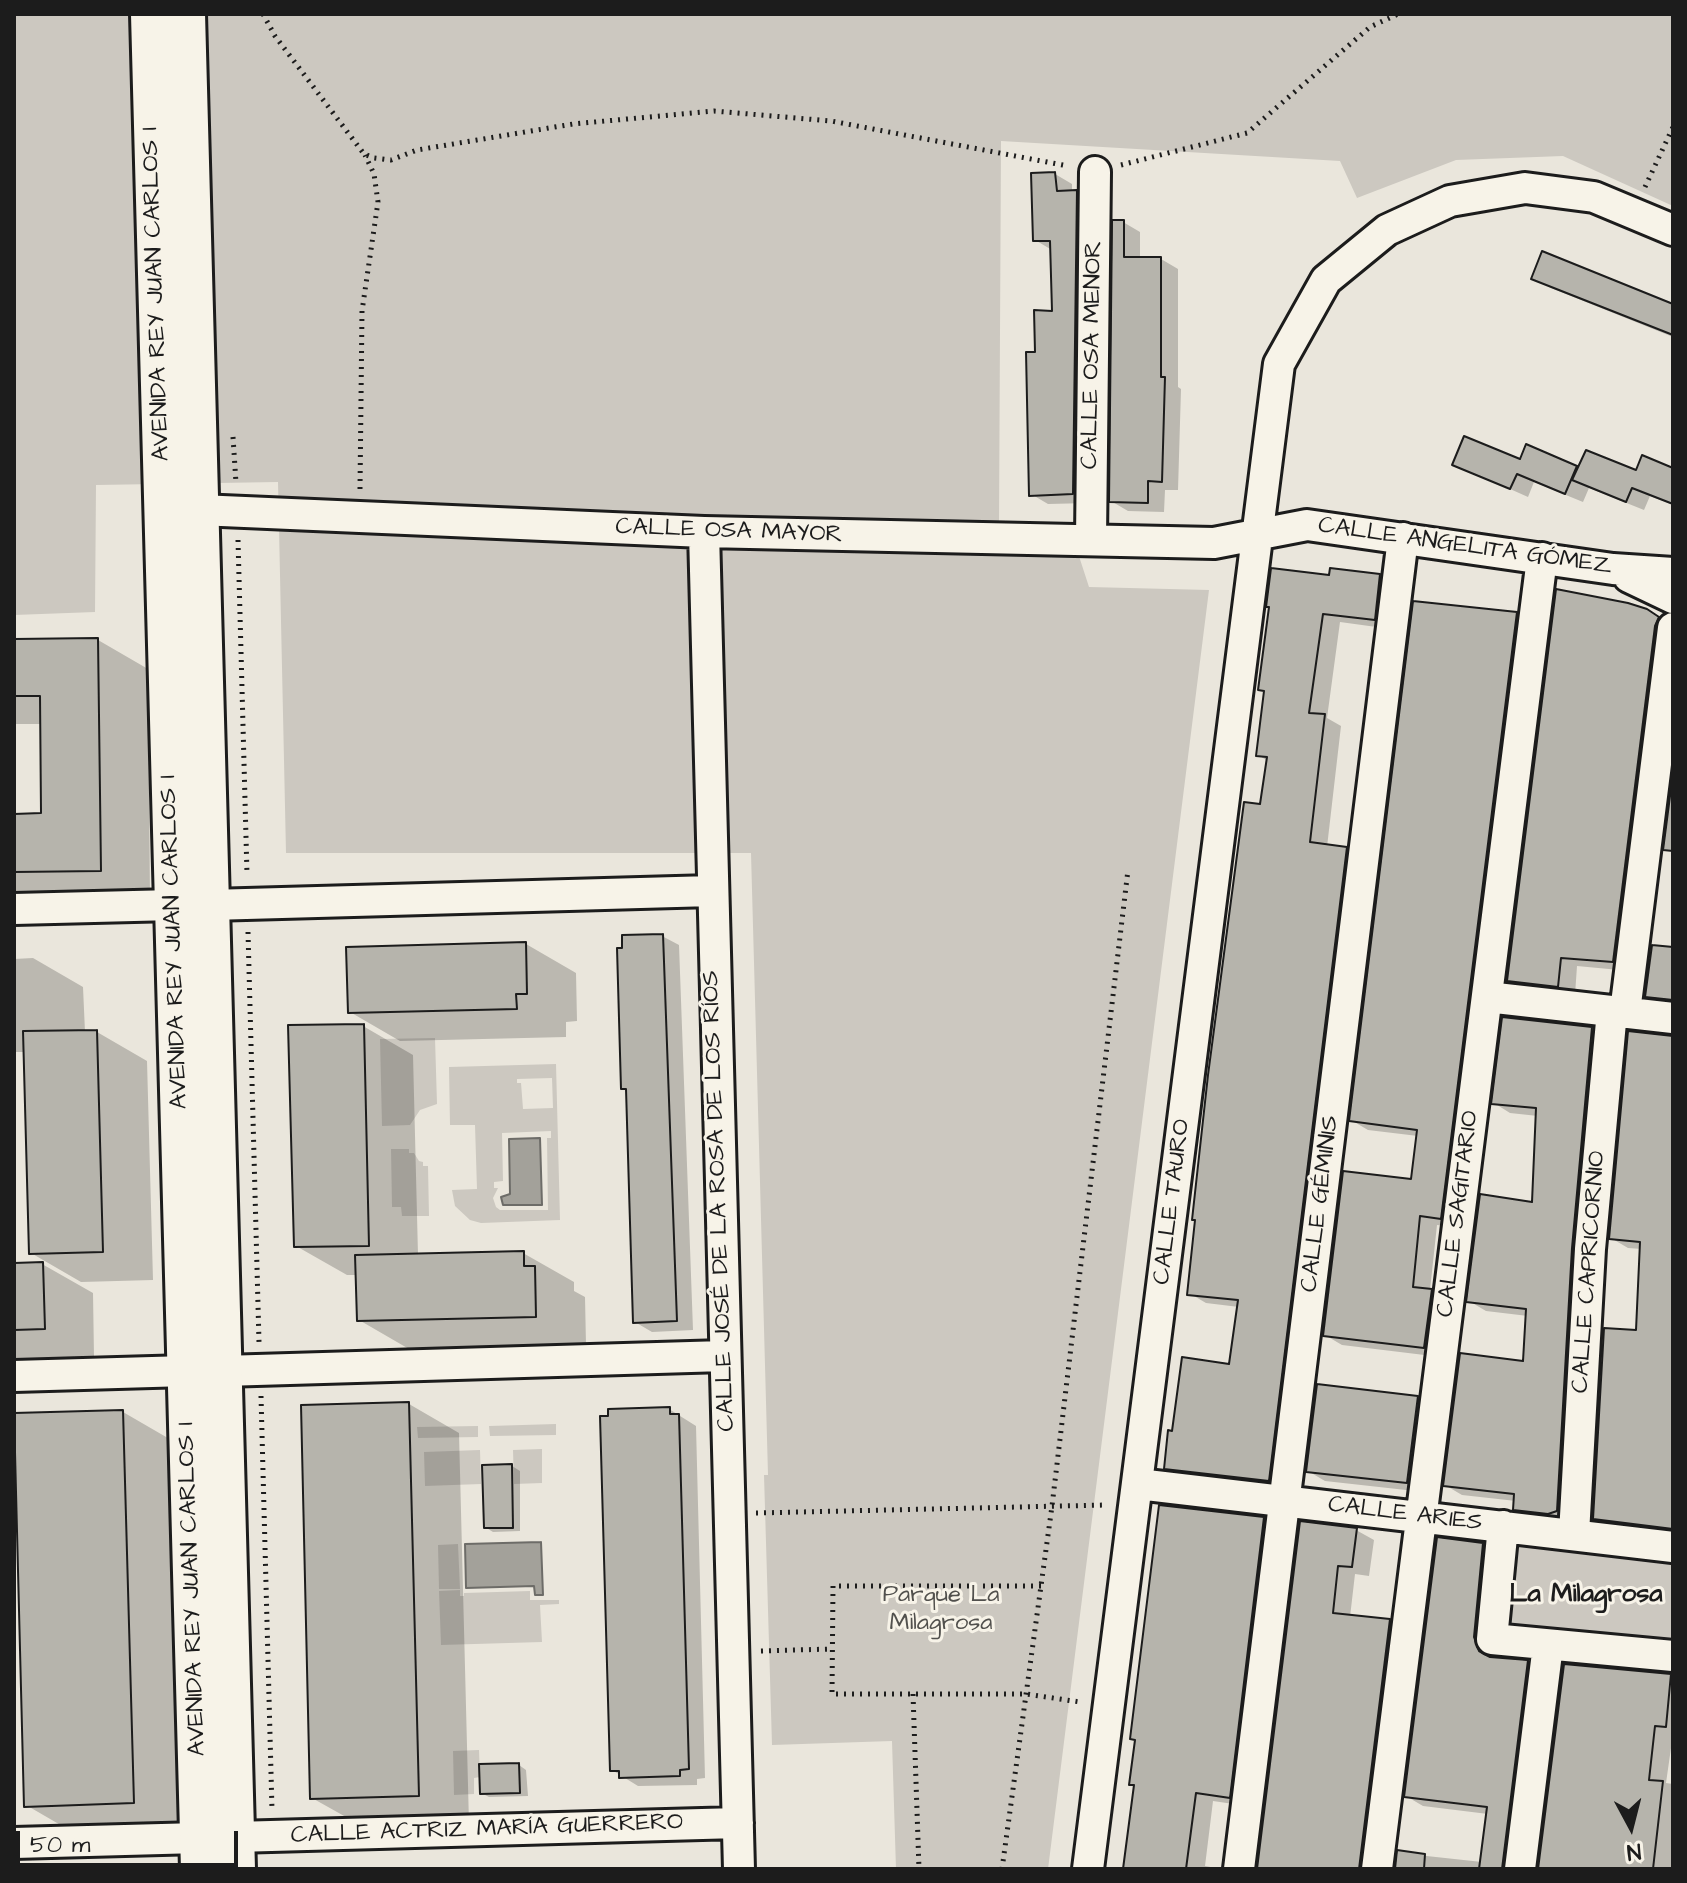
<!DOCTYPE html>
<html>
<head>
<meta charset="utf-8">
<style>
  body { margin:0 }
  #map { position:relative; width:1687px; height:1883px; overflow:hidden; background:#eae6dc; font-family:"Architects Daughter",sans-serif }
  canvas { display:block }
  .frame { position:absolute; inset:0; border:16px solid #1c1c1c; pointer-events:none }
  .north { position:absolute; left:1591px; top:1787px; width:80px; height:80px; -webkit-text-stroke:6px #f7f3e8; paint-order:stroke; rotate:173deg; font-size:22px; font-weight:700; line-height:32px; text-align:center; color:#1c1c1c }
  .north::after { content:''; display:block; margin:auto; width:28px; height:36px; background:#1c1c1c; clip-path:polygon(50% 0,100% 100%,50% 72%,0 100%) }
  .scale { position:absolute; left:16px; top:1831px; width:222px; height:36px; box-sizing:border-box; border:4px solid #1c1c1c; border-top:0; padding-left:10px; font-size:24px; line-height:28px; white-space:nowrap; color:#1c1c1c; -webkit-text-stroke:6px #f7f3e8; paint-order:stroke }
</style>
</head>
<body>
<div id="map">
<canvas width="1687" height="1883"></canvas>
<div class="frame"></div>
<div class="north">N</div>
<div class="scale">50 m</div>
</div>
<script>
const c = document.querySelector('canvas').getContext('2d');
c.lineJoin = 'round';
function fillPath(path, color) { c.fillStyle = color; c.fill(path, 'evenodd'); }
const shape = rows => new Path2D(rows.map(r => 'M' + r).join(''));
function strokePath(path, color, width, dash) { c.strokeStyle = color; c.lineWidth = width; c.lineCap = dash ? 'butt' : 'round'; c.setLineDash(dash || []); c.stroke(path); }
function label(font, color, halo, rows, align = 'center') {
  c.font = font + ' "Architects Daughter",sans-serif'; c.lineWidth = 6; c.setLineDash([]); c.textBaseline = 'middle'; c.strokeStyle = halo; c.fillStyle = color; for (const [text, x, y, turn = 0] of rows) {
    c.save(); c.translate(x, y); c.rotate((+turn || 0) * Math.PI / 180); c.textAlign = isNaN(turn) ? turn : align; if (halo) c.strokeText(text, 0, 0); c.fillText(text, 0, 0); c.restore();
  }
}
fillPath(shape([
  [14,14,1673,14,1673,206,1563,156,1456,160,1357,198,1340,161,1001,141,999,523,1077,550,1089,587,1209,590,1048,1869,896,1869,892,1741,772,1745,764,1475,768,1475,751,853,286,853,278,482,96,485,95,612,14,615],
  [435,1038,437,1104,420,1110,410,1125,382,1126,380,1039],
  [556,1064,560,1220,481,1223,470,1220,455,1206,452,1190,477,1189,475,1125,450,1125,449,1067],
  [552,1078,553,1108,523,1109,521,1083,517,1083,517,1079],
  [551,1131,551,1138,547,1138,548,1210,500,1210,496,1207,493,1198,498,1188,494,1188,494,1182,503,1181,502,1133],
  [409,1149,409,1153,414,1153,419,1161,423,1162,423,1166,428,1166,429,1216,402,1216,401,1207,392,1207,391,1149],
  [556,1424,556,1435,490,1436,489,1426],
  [478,1426,478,1437,418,1438,417,1427],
  [542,1449,542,1483,514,1484,513,1450],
  [480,1450,481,1484,425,1486,424,1452],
  [458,1544,460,1589,439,1589,438,1545],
  [1521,1544,1673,1560,1673,1642,1512,1630,1501,1618,1508,1552],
  [460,1590,460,1596,464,1596,464,1593,530,1591,530,1600,559,1600,559,1604,540,1605,542,1642,441,1645,439,1591],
  [479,1750,480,1777,474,1778,474,1794,454,1795,453,1751]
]), '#ccc8c0');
const water = shape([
  [540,1138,542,1205,503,1205,501,1197,510,1194,509,1139,540,1138],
  [541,1542,543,1595,535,1595,534,1586,466,1588,465,1544,541,1542]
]);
fillPath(water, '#a3a19a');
strokePath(water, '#6d6c68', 2);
fillPath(shape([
  [1055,174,1072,184,1072,192,1093,202,1090,503,1048,504,1031,494,1037,354,1054,313,1052,250,1035,240],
  [1123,222,1140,232,1140,259,1161,259,1178,269,1178,387,1181,389,1178,490,1165,490,1164,512,1128,511,1111,501],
  [1534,278,1673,306,1673,337,1551,288],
  [1528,447,1579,469,1637,473,1673,470,1673,505,1650,496,1644,510,1589,488,1583,502,1534,482,1528,497,1454,464,1521,462],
  [1380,576,1397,586,1391,629,1340,622,1327,718,1341,726,1327,847,1346,849,1363,859,1285,1490,1183,1478,1166,1468,1231,1366,1239,1307,1206,1303,1189,1293,1268,761,1258,755,1266,692,1261,689,1331,577],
  [1646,611,1665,622,1630,971,1577,966,1575,995,1526,990,1509,980],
  [1516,614,1533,624,1457,1227,1437,1225,1430,1290,1448,1300,1441,1357,1342,1345,1325,1335,1412,1181,1418,1136,1368,1130,1351,1120],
  [98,640,148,669,150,899,14,900,14,816,43,815,42,724,14,724,14,641],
  [662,936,679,945,693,1330,652,1332,635,1322,628,1091,623,1088],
  [526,944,576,973,577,1021,566,1022,566,1037,400,1041,350,1012],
  [1673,949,1673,1006,1664,1005,1647,996],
  [33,958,83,987,85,1032,97,1032,147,1061,153,1280,81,1282,31,1253,25,1052,14,1052,14,959],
  [363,1026,413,1055,418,1255,523,1253,574,1282,574,1291,585,1297,586,1345,409,1349,359,1320,358,1275,347,1275,296,1246],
  [1592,1029,1609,1039,1574,1520,1532,1519,1515,1509,1516,1501,1462,1495,1445,1485,1525,1363,1528,1316,1486,1311,1469,1301,1534,1204,1538,1116,1510,1113,1494,1103],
  [1673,1038,1673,1535,1612,1528,1595,1518,1638,1332,1642,1249,1628,1248,1611,1238],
  [42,1264,93,1293,94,1357,14,1360,14,1265],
  [1418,1398,1435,1408,1424,1492,1325,1481,1308,1471],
  [409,1404,459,1433,469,1824,362,1826,312,1798],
  [669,1409,696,1426,705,1778,697,1779,697,1785,638,1786,612,1770],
  [123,1412,173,1441,183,1831,76,1834,26,1805],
  [512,1466,520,1471,520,1531,493,1532,485,1527],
  [1264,1519,1281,1529,1247,1806,1213,1801,1205,1866,1222,1869,1123,1869,1136,1786,1131,1784],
  [1302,1523,1356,1530,1374,1540,1369,1576,1355,1574,1350,1617,1390,1621,1407,1631,1377,1869,1259,1869],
  [1483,1545,1500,1555,1491,1648,1494,1659,1527,1662,1544,1672,1520,1869,1396,1869,1399,1853,1482,1862,1488,1814,1423,1806,1406,1796],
  [1671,1676,1673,1677,1673,1734,1666,1783,1673,1784,1673,1869,1540,1869],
  [519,1765,526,1770,528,1796,489,1797,481,1793]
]), '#0003');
const building = shape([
  [1055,172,1057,191,1077,190,1073,494,1029,496,1026,352,1035,352,1034,310,1052,311,1050,241,1033,241,1031,173,1055,172],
  [1112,220,1124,220,1124,257,1161,257,1161,377,1165,377,1162,482,1148,481,1148,503,1109,502,1112,220],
  [1542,251,1673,304,1673,335,1531,279,1542,251],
  [1464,436,1520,459,1526,444,1577,466,1565,494,1517,474,1510,489,1452,465,1464,436],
  [1586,450,1636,470,1642,455,1673,468,1673,504,1632,488,1626,502,1572,480,1586,450],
  [1271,568,1329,575,1330,568,1380,574,1375,620,1323,614,1309,713,1325,714,1310,842,1347,847,1269,1481,1164,1469,1168,1430,1172,1431,1182,1357,1229,1364,1238,1300,1187,1295,1195,1220,1192,1220,1208,1075,1244,802,1260,804,1267,757,1256,756,1264,691,1258,690,1269,607,1266,607,1271,568],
  [1556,589,1628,603,1647,609,1659,617,1655,626,1613,962,1561,958,1558,987,1507,981,1556,589],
  [1413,601,1517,612,1441,1219,1420,1216,1413,1287,1432,1289,1424,1348,1323,1336,1343,1171,1411,1179,1417,1130,1349,1121,1413,601],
  [98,638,101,871,14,872,14,814,41,813,40,696,14,696,14,639,98,638],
  [1673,773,1673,851,1663,850,1673,773],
  [663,934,677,1321,633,1323,626,1089,621,1089,617,948,622,948,622,935,663,934],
  [526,942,527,994,516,994,517,1009,348,1013,346,947,526,942],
  [1652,945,1673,947,1673,1000,1645,997,1652,945],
  [1502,1017,1592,1027,1572,1248,1557,1511,1548,1514,1513,1510,1514,1494,1443,1486,1460,1353,1523,1361,1526,1309,1466,1302,1480,1194,1532,1202,1536,1108,1491,1104,1502,1017],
  [364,1024,369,1246,294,1247,288,1025,364,1024],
  [97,1030,103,1252,29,1254,23,1031,97,1030],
  [1628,1031,1673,1036,1673,1529,1593,1519,1604,1328,1636,1330,1640,1242,1609,1239,1628,1031],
  [524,1251,524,1266,535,1266,536,1317,357,1321,355,1255,524,1251],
  [43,1262,45,1329,14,1330,14,1263,43,1262],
  [1317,1384,1418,1396,1407,1483,1306,1472,1317,1384],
  [409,1402,419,1796,310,1799,301,1405,409,1402],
  [670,1407,670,1414,679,1414,689,1769,680,1770,680,1776,619,1778,619,1771,610,1771,600,1416,608,1416,608,1409,670,1407],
  [123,1410,134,1803,24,1807,14,1413,123,1410],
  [512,1464,513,1528,484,1528,482,1465,512,1464],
  [1159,1505,1264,1517,1230,1798,1196,1793,1186,1869,1123,1869,1134,1785,1129,1785,1135,1740,1130,1739,1159,1505],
  [1300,1521,1357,1528,1352,1567,1338,1566,1333,1613,1390,1619,1359,1869,1257,1869,1300,1521],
  [1437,1537,1483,1543,1474,1637,1479,1651,1490,1657,1528,1660,1502,1869,1479,1869,1487,1807,1404,1797,1437,1537],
  [1564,1664,1671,1674,1666,1727,1655,1726,1649,1780,1663,1781,1653,1869,1538,1869,1564,1664],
  [519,1763,520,1793,480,1794,479,1764,519,1763],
  [1397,1850,1425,1854,1424,1869,1395,1869,1397,1850]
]);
fillPath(building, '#b6b4ac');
strokePath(building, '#1c1c1c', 2);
const minor = shape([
  [199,510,704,532,1214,543,1307,525,1613,569,1673,573],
  [704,532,739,1869],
  [1091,539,1095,172],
  [1629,577,1673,598],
  [210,905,712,891],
  [14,909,174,905],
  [1487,997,1673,1018],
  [1625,1012,1673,628],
  [223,1371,724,1356],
  [14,1376,187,1371],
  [1138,1484,1673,1547],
  [1503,1526,1492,1639,1673,1656],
  [1574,1534,1590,1249,1612,1011],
  [235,1837,738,1823],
  [14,1843,199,1838],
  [1088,1869,1279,364,1326,280,1387,230,1450,201,1525,188,1594,197,1673,230],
  [1239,1869,1403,538],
  [1377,1869,1542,558],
  [1520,1869,1548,1645]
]);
const major = shape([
  [150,14,200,1869],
  [186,14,236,1869]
]);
strokePath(minor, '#1c1c1c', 36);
strokePath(major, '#1c1c1c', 44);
strokePath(shape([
  [263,14,275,36,364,154,374,158,391,160,417,150,573,124,714,111,831,121,1068,166],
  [1121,165,1247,133,1370,27,1398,14],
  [1645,187,1673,127],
  [233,437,236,483],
  [360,489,362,311,378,202,374,174,365,155],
  [238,540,247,874],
  [248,932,259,1342],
  [261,1396,272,1810],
  [756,1513,1106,1505],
  [1041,1586,833,1586,832,1694,1026,1694,1080,1702],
  [761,1651,832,1649],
  [913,1694,919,1869],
  [1002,1869,1052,1506,1128,870]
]), '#1c1c1c', 5, [2, 6]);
strokePath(minor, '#f7f3e8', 30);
strokePath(major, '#f7f3e8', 38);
label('24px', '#1c1c1c', '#f7f3e8', [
  ["AVENIDA REY JUAN CARLOS I",157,294,-92],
  ["CALLE OSA MENOR",1093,355,-89],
  ["CALLE OSA MAYOR",729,532,2],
  ["CALLE ANGELITA GÓMEZ",1465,547,8],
  ["AVENIDA REY JUAN CARLOS I",175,942,-92],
  ["CALLE JOSÉ DE LA ROSA DE LOS RÍOS",720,1201,-92],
  ["CALLE TAURO",1173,1202,-83],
  ["CALLE GÉMINIS",1321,1204,-83],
  ["CALLE SAGITARIO",1459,1214,-83],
  ["CALLE CAPRICORNIO",1590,1272,-86],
  ["CALLE ARIES",1405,1515,7],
  ["AVENIDA REY JUAN CARLOS I",193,1589,-92],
  ["CALLE ACTRIZ MARÍA GUERRERO",487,1830,-2]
]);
label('24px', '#51504d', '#f7f3e8', [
  ["Parque La",941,1596],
  ["Milagrosa",941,1624]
]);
label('bold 26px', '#1c1c1c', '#f7f3e8', [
  ["La Milagrosa",1586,1596]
]);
</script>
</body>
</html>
